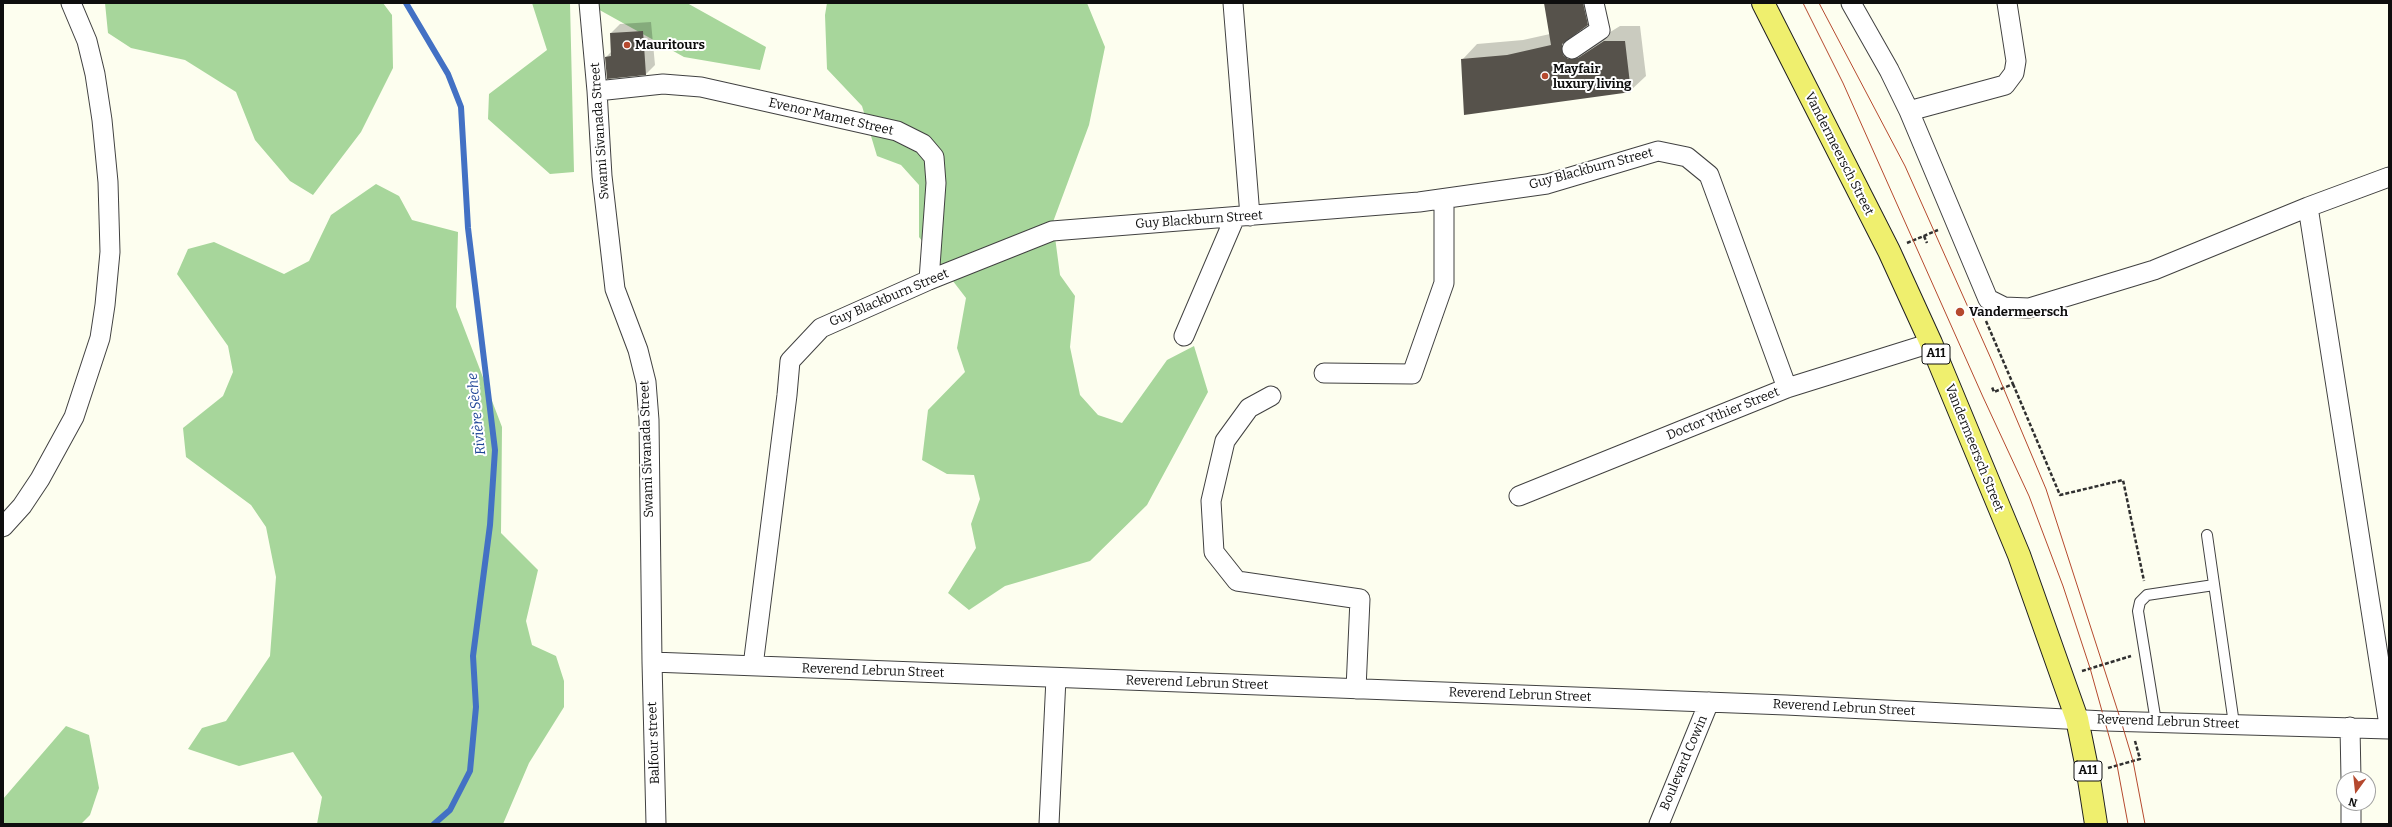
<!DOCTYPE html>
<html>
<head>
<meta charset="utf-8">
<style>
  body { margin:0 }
  #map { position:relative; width:2392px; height:827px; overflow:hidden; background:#fdfeef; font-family:Bitter,serif }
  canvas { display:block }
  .frame { position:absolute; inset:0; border:4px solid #0e0e0e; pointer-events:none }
  .north { position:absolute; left:2336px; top:771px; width:40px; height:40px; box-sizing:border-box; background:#fff; border:1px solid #9f9f9f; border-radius:50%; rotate:195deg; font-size:11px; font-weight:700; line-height:16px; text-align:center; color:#0e0e0e }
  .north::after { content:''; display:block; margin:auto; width:14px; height:18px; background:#b5492e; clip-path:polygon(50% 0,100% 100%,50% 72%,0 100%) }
</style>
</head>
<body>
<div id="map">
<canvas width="2392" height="827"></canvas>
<div class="frame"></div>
<div class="north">N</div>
</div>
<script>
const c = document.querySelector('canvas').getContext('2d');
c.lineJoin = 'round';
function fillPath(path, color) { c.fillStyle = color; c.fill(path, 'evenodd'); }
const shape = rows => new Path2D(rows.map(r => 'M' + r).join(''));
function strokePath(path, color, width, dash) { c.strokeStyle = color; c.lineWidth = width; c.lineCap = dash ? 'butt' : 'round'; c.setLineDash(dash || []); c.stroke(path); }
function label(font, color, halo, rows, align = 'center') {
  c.font = font + ' Bitter,serif'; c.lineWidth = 4; c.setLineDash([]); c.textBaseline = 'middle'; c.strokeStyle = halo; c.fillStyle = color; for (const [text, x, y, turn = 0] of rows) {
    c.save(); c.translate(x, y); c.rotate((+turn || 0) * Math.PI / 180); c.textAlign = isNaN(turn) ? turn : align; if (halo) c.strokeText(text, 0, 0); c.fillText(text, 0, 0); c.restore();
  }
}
fillPath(shape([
  [105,3,383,3,392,15,393,68,361,132,313,195,290,181,255,140,236,92,185,60,131,48,108,33],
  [532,3,570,3,574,172,550,174,488,119,489,94,547,50],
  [587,3,687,3,766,47,760,70,684,57],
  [827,3,1087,3,1105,47,1089,125,1053,222,1060,275,1075,296,1070,347,1080,395,1098,415,1122,423,1167,360,1194,346,1208,392,1147,505,1090,561,1005,586,969,610,948,593,976,548,971,524,980,499,974,475,947,474,922,460,928,410,965,372,957,348,966,298,919,237,919,185,901,165,877,156,862,106,827,69,825,15],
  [376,184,399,196,412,220,458,232,456,307,502,427,501,533,538,570,526,621,532,645,556,656,564,681,564,707,529,763,503,824,317,824,322,797,293,752,239,766,188,749,202,728,226,721,270,656,276,577,266,527,251,505,186,457,183,428,223,396,233,372,228,346,177,274,188,249,214,242,284,274,309,261,331,215],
  [66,726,89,735,99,788,90,815,81,824,3,824,3,799]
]), '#a7d69b');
fillPath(shape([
  [1545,3,1601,3,1602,9,1577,32,1578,40,1589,45,1620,26,1640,26,1646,76,1630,91,1462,60,1477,44,1523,40,1550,34],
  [651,22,655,65,646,74,606,57,612,51,611,33,620,24]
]), '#0003');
strokePath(shape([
  [406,3,448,74,461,107,468,228,495,450,490,525,473,656,476,707,470,771,450,810,434,824]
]), '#4371c4', 6);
fillPath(shape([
  [1544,3,1583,3,1588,25,1562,44,1563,55,1568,59,1578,58,1604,41,1625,41,1631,92,1464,115,1461,59,1507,55,1551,45],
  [643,31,646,75,607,79,605,57,611,56,610,33]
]), '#56524b');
const lane = shape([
  [2207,535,2234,724],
  [2156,722,2138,611,2140,602,2147,595,2214,585]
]);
const street = shape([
  [589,3,597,91,602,176,615,289,638,350,646,382,649,420,652,662,656,824],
  [1233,3,1250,216],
  [1851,3,1889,70,1909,111,1988,299,2004,307,2029,308,2154,270,2308,207,2389,177],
  [1572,49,1600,30,1594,3],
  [597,91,663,84,701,87,897,131,923,144,934,157,936,183,929,280],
  [1909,111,2005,85,2014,73,2016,61,2007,3],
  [2308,207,2389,725],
  [1184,336,1235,217],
  [1324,373,1412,374,1444,283,1444,199],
  [1271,396,1249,408,1225,441,1211,501,1214,552,1237,581,1360,599,1356,689],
  [1519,496,1787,388,1931,343],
  [3,527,22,506,40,479,74,417,100,338,105,305,110,252,108,182,102,120,95,74,87,41,71,3],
  [652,662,1786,705,2105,721,2389,729],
  [753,666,787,395,790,361,821,328,929,280,1052,231,1419,202,1547,184,1658,151,1687,157,1709,175,1787,388],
  [2350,727,2351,779],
  [2351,803,2351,824],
  [1049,824,1056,678],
  [1659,824,1709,702]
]);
const primary = shape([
  [1763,3,1889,251,1931,343,2019,555,2077,719,2088,773,2096,824]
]);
strokePath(lane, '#414141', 12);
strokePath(street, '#414141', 21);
strokePath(primary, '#1f1f1f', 24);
strokePath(shape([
  [1924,236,1927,243],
  [1907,243,1938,230],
  [1986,321,2013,384,1994,392,1992,387],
  [2013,384,2060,495,2123,480,2144,581],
  [2082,671,2131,656],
  [2108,768,2140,759,2135,741]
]), '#303030', 2.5, [4, 2]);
strokePath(lane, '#fff', 10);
strokePath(street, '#fff', 19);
strokePath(primary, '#efef6e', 22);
strokePath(shape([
  [1803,3,1843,83,1983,397,2029,496,2063,586,2090,668,2117,765,2128,824],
  [1819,3,1905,166,1992,361,2046,489,2121,721,2133,761,2145,824]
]), '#b5492e', 1);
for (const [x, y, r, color] of [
  [627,45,4,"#b5492e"],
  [1545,76,4,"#b5492e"],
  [1960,312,5,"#b5492e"]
]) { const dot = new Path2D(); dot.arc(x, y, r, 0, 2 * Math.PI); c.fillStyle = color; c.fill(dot); strokePath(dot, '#fff', 1.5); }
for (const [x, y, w] of [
  [1936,354,28],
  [2088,771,28]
]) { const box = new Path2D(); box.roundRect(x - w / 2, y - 10, w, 20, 3); c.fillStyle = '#fff'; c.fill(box); strokePath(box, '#0e0e0e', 1); }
label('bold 12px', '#0e0e0e', null, [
  ["A11",1936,354],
  ["A11",2088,771]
]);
label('bold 13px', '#0e0e0e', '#fff', [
  ["Mauritours",635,45],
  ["Mayfair",1553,69],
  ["luxury living",1553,84],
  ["Vandermeersch",1969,312]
], 'left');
label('13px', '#0e0e0e', '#fff', [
  ["Evenor Mamet Street",831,117,13],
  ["Swami Sivanada Street",600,131,-94],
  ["Vandermeersch Street",1839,154,63],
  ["Guy Blackburn Street",1591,169,-15],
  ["Guy Blackburn Street",1199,220,-4],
  ["Guy Blackburn Street",889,298,-23],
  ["Doctor Ythier Street",1723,414,-22],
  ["Vandermeersch Street",1974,448,68],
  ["Swami Sivanada Street",647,449,-92],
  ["Reverend Lebrun Street",873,671,2],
  ["Reverend Lebrun Street",1197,683,2],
  ["Reverend Lebrun Street",1520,695,2],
  ["Reverend Lebrun Street",1844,708,3],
  ["Reverend Lebrun Street",2168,722,2],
  ["Balfour street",654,743,-92],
  ["Boulevard Cowin",1684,763,-67]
]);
label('italic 14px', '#1f4597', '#fff', [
  ["Rivière Sèche",477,414,-96]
]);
</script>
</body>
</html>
